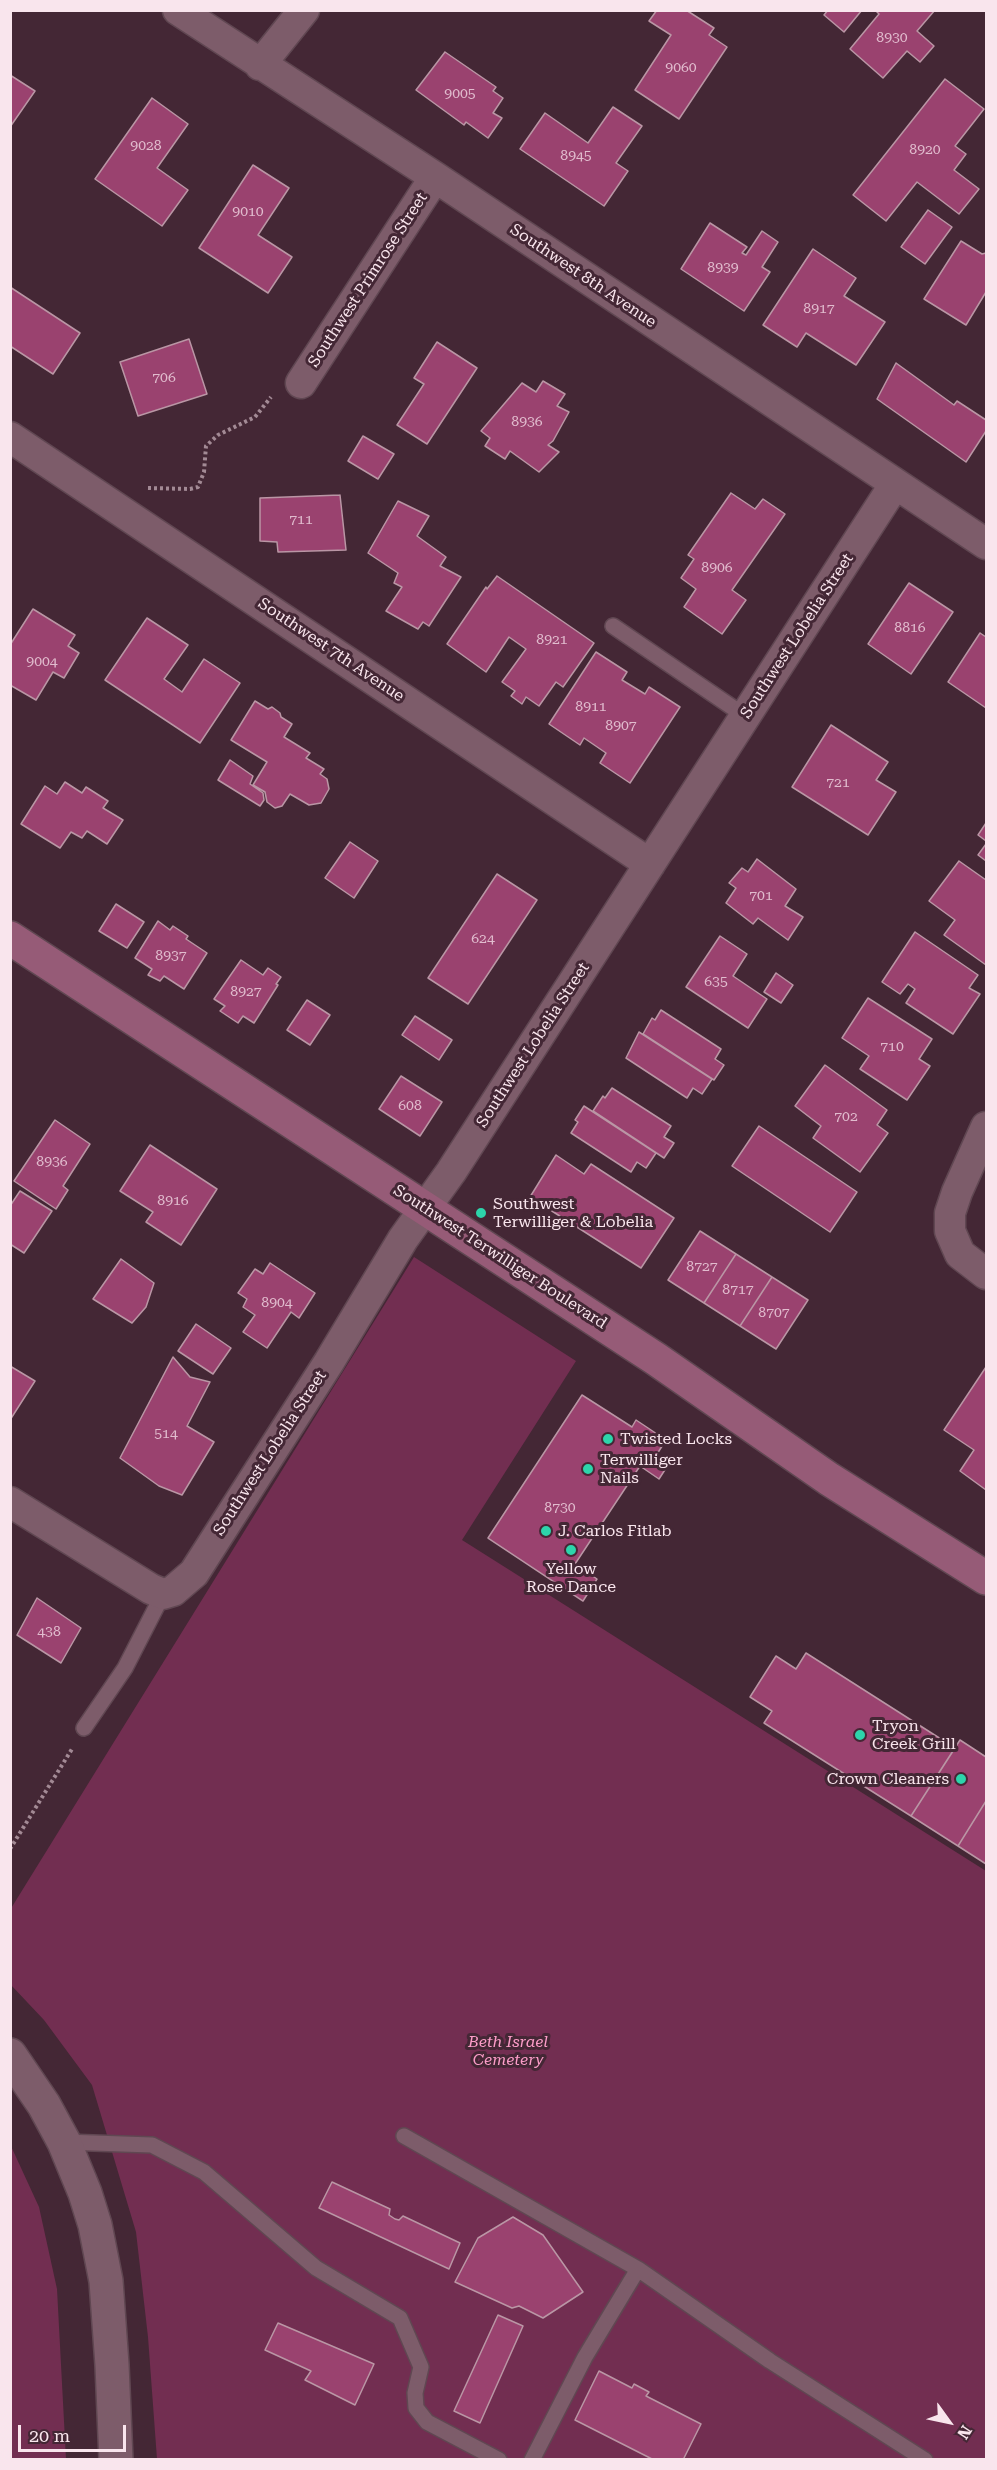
<!DOCTYPE html>
<html>
<head>
<meta charset="utf-8">
<style>
  body { margin:0 }
  #map { position:relative; width:997px; height:2470px; overflow:hidden; background:#442735; font-family:"Roboto Serif",serif }
  canvas { display:block }
  .frame { position:absolute; inset:0; border:12px solid #f9e5ed; pointer-events:none }
  .north { position:absolute; left:919px; top:2392px; width:60px; height:60px; -webkit-text-stroke:4px #442735; paint-order:stroke; rotate:123deg; font-size:16px; font-weight:700; line-height:24px; text-align:center; color:#f9e5ed }
  .north::after { content:''; display:block; margin:auto; width:21px; height:27px; background:#f9e5ed; clip-path:polygon(50% 0,100% 100%,50% 72%,0 100%) }
  .scale { position:absolute; left:18px; top:2425px; width:108px; height:27px; box-sizing:border-box; border:3px solid #f9e5ed; border-top:0; padding-left:8px; font-size:18px; line-height:21px; white-space:nowrap; color:#f9e5ed; -webkit-text-stroke:4px #442735; paint-order:stroke }
</style>
</head>
<body>
<div id="map">
<canvas width="997" height="2470"></canvas>
<div class="frame"></div>
<div class="north">N</div>
<div class="scale">20 m</div>
</div>
<script>
const c = document.querySelector('canvas').getContext('2d');
c.lineJoin = 'round';
function fillPath(path, color) { c.fillStyle = color; c.fill(path, 'evenodd'); }
const shape = rows => new Path2D(rows.map(r => 'M' + r).join(''));
function strokePath(path, color, width, dash) { c.strokeStyle = color; c.lineWidth = width; c.lineCap = dash ? 'butt' : 'round'; c.setLineDash(dash || []); c.stroke(path); }
function label(font, color, halo, rows, align = 'center') {
  c.font = font + ' "Roboto Serif",serif'; c.lineWidth = 6; c.setLineDash([]); c.textBaseline = 'middle'; c.strokeStyle = halo; c.fillStyle = color; for (const [text, x, y, turn = 0] of rows) {
    c.save(); c.translate(x, y); c.rotate((+turn || 0) * Math.PI / 180); c.textAlign = isNaN(turn) ? turn : align; if (halo) c.strokeText(text, 0, 0); c.fillText(text, 0, 0); c.restore();
  }
}
fillPath(shape([
  [414,1257,576,1361,462,1540,986,1871,986,2459,157,2459,148,2337,136,2232,92,2085,44,2020,11,1985,10,1910],
  [10,2144,39,2207,57,2289,66,2459,11,2459]
]), '#722e51');
const building = shape([
  [657,10,686,10,714,28,709,35,727,47,679,119,635,90,671,35,649,21,657,10],
  [828,10,862,10,844,32,824,15,828,10],
  [875,10,935,10,917,31,934,46,920,62,907,51,883,78,850,49,879,14,875,10],
  [445,52,496,87,493,91,503,98,493,113,502,118,488,138,466,122,464,125,416,90,445,52],
  [10,75,35,91,10,127,10,75],
  [945,79,984,109,955,146,966,154,954,170,979,189,959,214,917,182,886,221,853,195,945,79],
  [152,98,188,124,157,168,188,190,162,226,95,179,152,98],
  [613,107,642,126,616,163,628,171,604,206,520,149,545,113,588,143,613,107],
  [253,165,289,188,258,235,292,257,268,293,199,248,253,165],
  [928,210,952,227,925,264,901,247,928,210],
  [710,223,747,247,742,253,746,255,762,231,778,242,762,267,770,272,744,311,681,269,710,223],
  [961,241,982,254,986,253,986,292,966,325,924,299,961,241],
  [813,249,856,278,844,296,885,322,856,365,806,333,797,347,763,325,813,249],
  [10,287,80,333,53,374,10,346,10,287],
  [189,339,207,394,138,416,120,362,189,339],
  [437,342,477,368,427,444,397,425,424,384,414,378,437,342],
  [896,363,954,405,957,401,986,420,986,431,966,462,877,399,896,363],
  [543,381,565,394,557,406,569,412,553,441,548,445,559,452,539,472,510,451,505,459,485,446,490,438,481,431,522,383,536,392,543,381],
  [363,436,394,454,378,479,348,461,363,436],
  [731,493,755,509,763,499,785,514,732,590,746,600,722,634,684,607,696,589,681,578,694,559,688,555,731,493],
  [340,495,346,550,278,552,277,542,260,541,260,498,340,495],
  [398,501,429,516,417,536,446,557,440,566,461,577,429,626,423,622,418,629,386,611,402,587,394,583,398,573,368,553,398,501],
  [497,576,594,643,563,687,556,682,539,706,526,697,522,704,511,696,515,691,502,682,526,649,509,637,486,672,447,644,486,587,487,589,497,576],
  [909,583,953,612,911,674,868,644,909,583],
  [33,609,75,635,68,646,79,653,64,678,53,672,36,700,10,685,10,645,33,609],
  [147,618,188,645,164,679,182,692,204,659,240,683,200,743,105,680,147,618],
  [980,633,986,637,986,708,948,682,980,633],
  [596,652,627,672,622,680,645,694,649,687,680,707,630,783,600,763,606,753,584,738,580,745,549,724,596,652],
  [255,701,268,709,272,707,280,713,281,717,292,724,284,737,310,753,306,758,324,769,320,774,327,779,329,789,321,803,309,805,290,794,282,806,275,808,267,802,265,792,253,785,267,762,231,740,255,701],
  [831,725,888,762,876,780,896,792,868,835,792,787,831,725],
  [230,760,253,776,250,784,263,793,264,800,260,806,218,780,230,760],
  [65,782,82,793,86,787,108,801,103,808,123,820,107,844,87,831,82,838,71,832,60,848,21,824,45,786,57,794,65,782],
  [986,823,986,841,978,835,986,823],
  [350,842,378,861,354,898,325,878,350,842],
  [986,844,986,861,978,855,986,844],
  [757,859,796,889,785,906,803,917,788,940,758,918,753,924,726,903,736,888,729,883,742,868,748,872,757,859],
  [959,861,986,880,986,965,944,935,955,920,929,901,959,861],
  [497,874,537,900,468,1004,428,978,497,874],
  [116,904,144,922,127,948,99,931,116,904],
  [158,921,170,930,173,926,188,936,186,939,207,953,184,989,164,976,160,981,148,975,152,969,135,958,158,921],
  [915,932,978,975,969,988,980,994,953,1034,906,1003,915,989,908,984,900,994,882,982,915,932],
  [720,936,747,954,733,976,767,999,748,1028,686,987,720,936],
  [241,960,263,975,268,968,281,977,276,984,278,985,254,1023,243,1016,238,1023,220,1011,225,1006,214,999,241,960],
  [776,973,793,985,781,1003,764,992,776,973],
  [868,998,932,1039,919,1059,930,1066,907,1100,860,1069,869,1056,842,1038,868,998],
  [307,1000,330,1015,310,1045,287,1030,307,1000],
  [661,1010,721,1049,715,1059,724,1065,714,1080,643,1034,652,1018,655,1020,661,1010],
  [415,1016,452,1040,439,1060,402,1035,415,1016],
  [639,1032,712,1079,702,1094,693,1088,687,1098,626,1058,639,1032],
  [825,1065,887,1110,877,1125,888,1133,860,1172,813,1138,821,1126,795,1106,825,1065],
  [401,1076,442,1102,420,1136,379,1109,401,1076],
  [612,1088,671,1126,664,1137,674,1143,664,1158,593,1111,603,1096,605,1098,612,1088],
  [584,1106,656,1153,646,1168,637,1162,631,1172,571,1133,578,1122,575,1120,584,1106],
  [55,1120,90,1144,63,1186,68,1190,56,1209,14,1181,55,1120],
  [759,1126,857,1192,830,1232,732,1166,759,1126],
  [150,1145,217,1189,181,1245,146,1222,153,1212,120,1191,150,1145],
  [556,1155,584,1174,591,1164,674,1218,641,1268,530,1197,556,1155],
  [20,1191,52,1211,24,1253,10,1244,10,1206,20,1191],
  [700,1231,736,1254,704,1303,668,1280,700,1231],
  [736,1254,772,1277,740,1326,704,1303,736,1254],
  [121,1259,154,1283,146,1307,132,1323,93,1299,121,1259],
  [270,1263,315,1293,299,1318,291,1312,267,1348,243,1332,255,1315,243,1307,247,1299,238,1293,255,1269,263,1274,270,1263],
  [772,1277,808,1300,776,1349,740,1326,772,1277],
  [196,1324,231,1348,213,1374,178,1351,196,1324],
  [173,1357,190,1377,210,1382,187,1426,214,1442,182,1495,159,1486,120,1458,173,1357],
  [10,1366,35,1381,10,1420,10,1366],
  [986,1367,986,1490,960,1471,974,1450,944,1430,986,1367],
  [582,1395,632,1427,636,1420,666,1440,657,1454,670,1462,659,1479,640,1466,575,1564,597,1579,583,1601,488,1538,582,1395],
  [37,1598,81,1628,61,1663,17,1635,37,1598],
  [806,1653,955,1748,911,1816,764,1723,772,1711,750,1697,776,1656,796,1669,806,1653],
  [960,1740,986,1757,986,1801,958,1846,911,1816,960,1740],
  [986,1801,986,1864,958,1846,986,1801],
  [332,2182,390,2209,389,2215,395,2219,399,2220,403,2216,460,2243,449,2269,319,2208,332,2182],
  [513,2217,543,2235,583,2292,543,2318,519,2306,512,2308,455,2282,478,2238,513,2217],
  [498,2315,523,2326,480,2423,454,2411,498,2315],
  [278,2323,374,2364,355,2405,305,2380,311,2371,265,2350,278,2323],
  [599,2371,632,2388,634,2384,649,2392,646,2396,701,2424,683,2460,654,2460,575,2420,599,2371]
]);
fillPath(building, '#9a426f');
strokePath(building, '#ba96a5', 1.5);
const service = shape([
  [613,626,745,716],
  [84,1728,125,1668,163,1594],
  [404,2136,638,2269,770,2361,925,2460],
  [64,2142,152,2145,204,2172,316,2268,400,2318,421,2367,415,2393,416,2408,427,2422,499,2460],
  [532,2460,585,2357,638,2269]
]);
const minor = shape([
  [178,10,435,177,986,544],
  [260,65,304,10],
  [301,383,435,177],
  [10,437,650,864],
  [986,1127,957,1192,950,1213,950,1231,960,1254,986,1274],
  [10,1502,151,1589,163,1594,173,1591,194,1573,329,1362,403,1239,451,1172,895,484]
]);
const tertiary = shape([
  [10,2055,44,2105,64,2142,85,2193,95,2225,106,2281,112,2365,116,2460]
]);
const secondary = shape([
  [10,938,656,1359,829,1479,986,1578]
]);
strokePath(service, '#604752', 18);
strokePath(minor, '#604752', 33);
strokePath(tertiary, '#604752', 36);
strokePath(secondary, '#604752', 36);
strokePath(shape([
  [148,488,190,489,198,487,204,472,206,446,218,435,255,417,271,397],
  [10,1849,72,1749]
]), '#a38a95', 4, [3, 3]);
strokePath(service, '#7d5c6a', 15);
strokePath(minor, '#7d5c6a', 30);
strokePath(tertiary, '#7d5c6a', 33);
strokePath(secondary, '#965b77', 33);
for (const [x, y, r, color] of [
  [481,1213,6,"#2dd4ab"],
  [608,1439,6,"#2dd4ab"],
  [588,1469,6,"#2dd4ab"],
  [546,1531,6,"#2dd4ab"],
  [571,1550,6,"#2dd4ab"],
  [860,1735,6,"#2dd4ab"],
  [961,1779,6,"#2dd4ab"]
]) { const dot = new Path2D(); dot.arc(x, y, r, 0, 2 * Math.PI); c.fillStyle = color; c.fill(dot); strokePath(dot, '#442735', 2); }
label('14px', '#e1bcce', null, [
  ["8930",892,38],
  ["9060",681,68],
  ["9005",460,94],
  ["9028",146,146],
  ["8920",925,150],
  ["8945",576,156],
  ["9010",248,212],
  ["8939",723,268],
  ["8917",819,309],
  ["706",164,378],
  ["8936",527,422],
  ["711",301,520],
  ["8906",717,568],
  ["8816",910,628],
  ["8921",552,640],
  ["9004",42,662],
  ["8911",591,707],
  ["8907",621,726],
  ["721",838,783],
  ["701",761,896],
  ["624",483,939],
  ["8937",171,956],
  ["635",716,982],
  ["8927",246,992],
  ["710",892,1047],
  ["608",410,1106],
  ["702",846,1117],
  ["8936",52,1162],
  ["8916",173,1201],
  ["8727",702,1267],
  ["8717",738,1290],
  ["8904",277,1303],
  ["8707",774,1313],
  ["514",166,1434],
  ["8730",560,1508],
  ["438",49,1632]
]);
label('16px', '#f9e5ed', '#442735', [
  ["Southwest 8th Avenue",583,276,34],
  ["Southwest Primrose Street",368,280,-57],
  ["Southwest Lobelia Street",797,636,-57],
  ["Southwest 7th Avenue",331,650,34],
  ["Southwest Lobelia Street",533,1045,-57],
  ["Southwest Terwilliger Boulevard",500,1257,33],
  ["Southwest Lobelia Street",270,1453,-57]
]);
label('16px', '#f9e5ed', '#442735', [
  ["Southwest",493,1204],
  ["Terwilliger & Lobelia",493,1222],
  ["Twisted Locks",620,1439],
  ["Terwilliger",600,1460],
  ["Nails",600,1478],
  ["J. Carlos Fitlab",558,1531],
  ["Yellow",571,1569,"center"],
  ["Rose Dance",571,1587,"center"],
  ["Tryon",872,1726],
  ["Creek Grill",872,1744],
  ["Crown Cleaners",949,1779,"right"]
], 'left');
label('italic 16px', '#fc9cc8', '#442735', [
  ["Beth Israel",508,2042],
  ["Cemetery",508,2060]
]);
</script>
</body>
</html>
